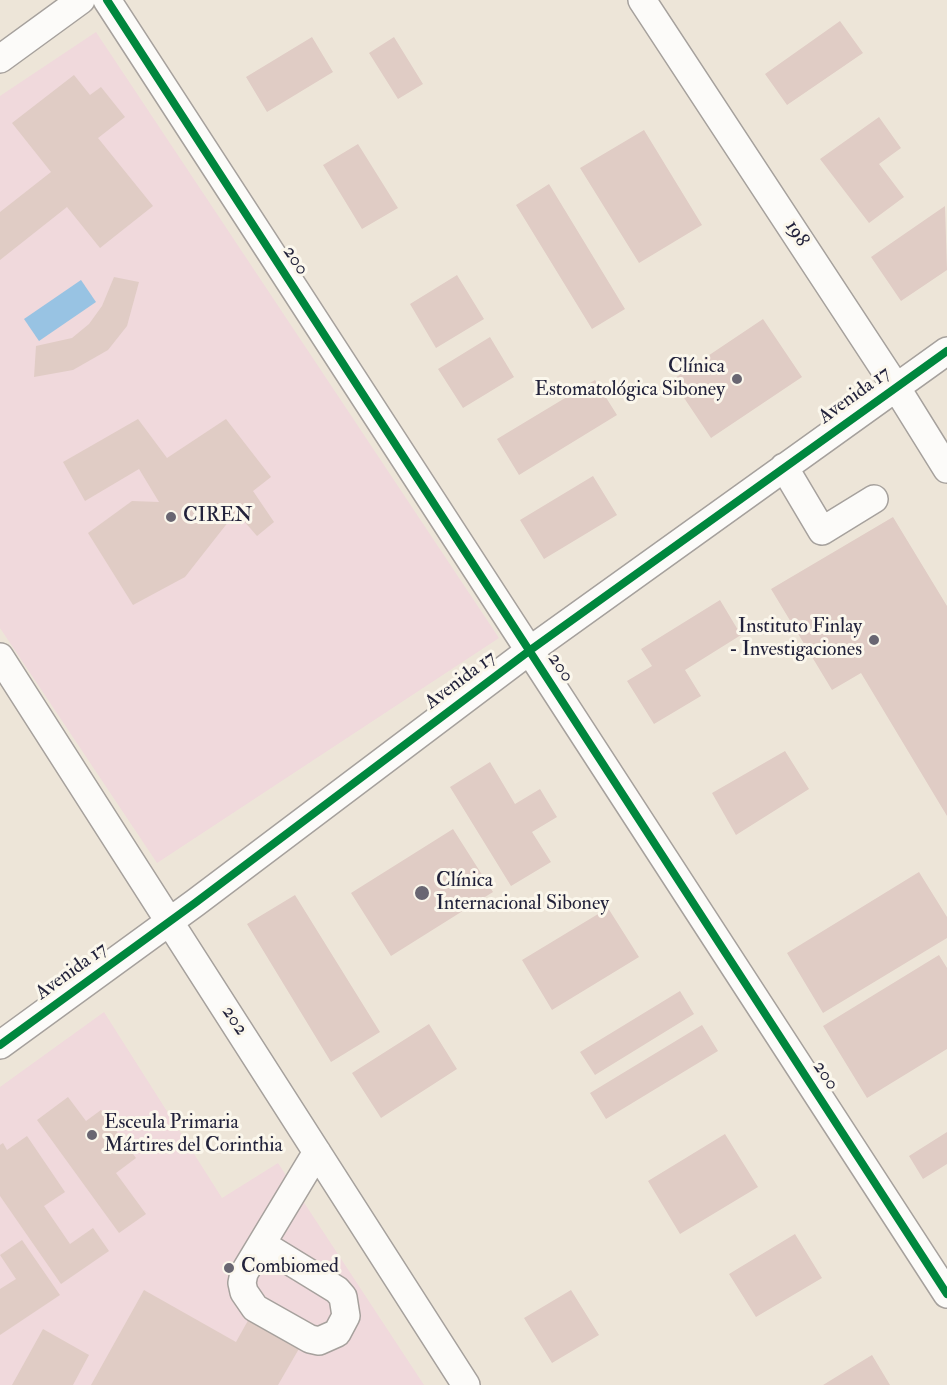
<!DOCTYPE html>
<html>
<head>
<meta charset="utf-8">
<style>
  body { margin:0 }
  canvas { display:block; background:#ede5d8 }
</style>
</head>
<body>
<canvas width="947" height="1385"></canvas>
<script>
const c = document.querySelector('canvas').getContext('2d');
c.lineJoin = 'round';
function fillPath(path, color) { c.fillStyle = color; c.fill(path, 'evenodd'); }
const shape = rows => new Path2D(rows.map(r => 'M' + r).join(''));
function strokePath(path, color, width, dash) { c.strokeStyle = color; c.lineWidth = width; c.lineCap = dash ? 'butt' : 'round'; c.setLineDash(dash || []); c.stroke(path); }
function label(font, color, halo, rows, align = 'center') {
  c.font = font + ' "IM FELL Double Pica",serif'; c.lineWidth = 6; c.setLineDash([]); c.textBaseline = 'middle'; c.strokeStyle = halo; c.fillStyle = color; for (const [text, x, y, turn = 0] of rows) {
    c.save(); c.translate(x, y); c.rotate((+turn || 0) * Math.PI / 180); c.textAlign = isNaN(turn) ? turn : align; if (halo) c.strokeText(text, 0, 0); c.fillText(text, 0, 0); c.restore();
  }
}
fillPath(shape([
  [96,32,499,638,157,863,0,628,0,96],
  [104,1012,222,1198,278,1163,424,1385,0,1385,0,1087]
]), '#f0d9dc');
fillPath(shape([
  [81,280,96,302,39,341,24,319]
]), '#98c3e3');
fillPath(shape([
  [840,21,863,53,787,105,765,74],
  [312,37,333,72,267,112,246,77],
  [394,37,423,84,398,99,369,53],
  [74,75,90,95,101,87,125,117,98,138,153,206,100,248,67,207,0,260,0,212,51,172,12,123],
  [879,117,901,148,879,164,904,197,869,223,820,159],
  [644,130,702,225,639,263,580,168],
  [358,144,398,208,362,229,323,165],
  [549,184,625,309,592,329,516,205],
  [945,206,947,270,901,301,871,257],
  [457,275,484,319,436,348,410,304],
  [114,277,139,282,127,326,108,350,73,370,34,377,36,346,72,338,89,324,102,306],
  [763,319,802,377,711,438,672,380],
  [490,337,514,377,463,408,438,369],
  [595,380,617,415,519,475,497,439],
  [138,419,167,458,226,419,271,477,253,491,274,522,257,536,236,512,185,577,133,605,88,533,132,501,159,502,139,469,85,501,63,462],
  [593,476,617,515,544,559,520,520],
  [893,517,947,606,947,816,861,673,832,690,771,589],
  [720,600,741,635,685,670,701,696,654,724,627,681,652,666,641,649],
  [785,751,809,789,736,835,712,793],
  [490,762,515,804,540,789,557,817,532,832,551,862,511,886,450,787],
  [453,829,493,892,391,956,351,893],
  [919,872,947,917,947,938,823,1013,787,953],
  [295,895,380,1032,331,1062,247,924],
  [608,908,639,957,552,1010,522,960],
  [939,955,947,968,947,1049,867,1098,823,1026],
  [680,991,694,1014,595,1075,580,1052],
  [429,1024,457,1069,381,1118,352,1073],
  [702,1025,718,1051,606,1119,590,1093],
  [68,1097,86,1121,101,1110,136,1158,116,1173,146,1214,119,1233,37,1120],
  [947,1132,947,1164,923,1179,909,1156],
  [725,1134,758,1187,680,1234,648,1181],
  [27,1136,65,1192,44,1206,70,1244,93,1228,109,1251,61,1284,0,1196,0,1145,3,1143,7,1150],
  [795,1234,822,1278,756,1317,729,1274],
  [22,1240,60,1295,0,1335,0,1289,16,1279,0,1255],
  [144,1290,236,1342,260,1299,311,1328,278,1385,91,1385],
  [571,1290,599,1335,552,1363,524,1318],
  [43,1329,89,1355,73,1385,12,1385],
  [872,1355,890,1385,823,1385]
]), '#e0ccc5');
const minor = shape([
  [107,0,947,1294],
  [642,0,896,387,947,469],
  [0,59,81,0],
  [784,467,822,531,874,499],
  [0,657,466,1385],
  [0,1045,195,903,529,651,947,351],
  [262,1244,337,1290,343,1297,346,1316,337,1333,319,1341,310,1339,255,1308,244,1292,242,1283,244,1273,317,1152]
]);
strokePath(minor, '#a6a19d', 30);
strokePath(minor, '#fcfbf9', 27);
strokePath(shape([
  [107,0,947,1294],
  [0,1045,195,903,529,651,947,351]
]), '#00873e', 8);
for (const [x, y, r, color] of [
  [737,379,6,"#696672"],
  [171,517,6,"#696672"],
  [874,640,6,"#696672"],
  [422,893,8,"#696672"],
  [92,1135,6,"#696672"],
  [229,1268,6,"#696672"]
]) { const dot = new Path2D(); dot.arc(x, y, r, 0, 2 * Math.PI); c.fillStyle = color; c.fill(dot); strokePath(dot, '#fbf7ec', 2); }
label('20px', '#22223b', '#fbf7ec', [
  ["198",796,234,57],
  ["200",295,261,57],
  ["Avenida 17",855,396,-36],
  ["200",560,668,57],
  ["Avenida 17",461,681,-37],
  ["Avenida 17",72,972,-36],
  ["202",234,1021,57],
  ["200",825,1076,57]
]);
label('20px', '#22223b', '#fbf7ec', [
  ["Clínica",725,368,"right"],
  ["Estomatológica Siboney",725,391,"right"],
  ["CIREN",183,517],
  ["Instituto Finlay",862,628,"right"],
  ["- Investigaciones",862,651,"right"],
  ["Clínica",436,882],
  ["Internacional Siboney",436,905],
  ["Esceula Primaria",104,1124],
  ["Mártires del Corinthia",104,1147],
  ["Combiomed",241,1268]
], 'left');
</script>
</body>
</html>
